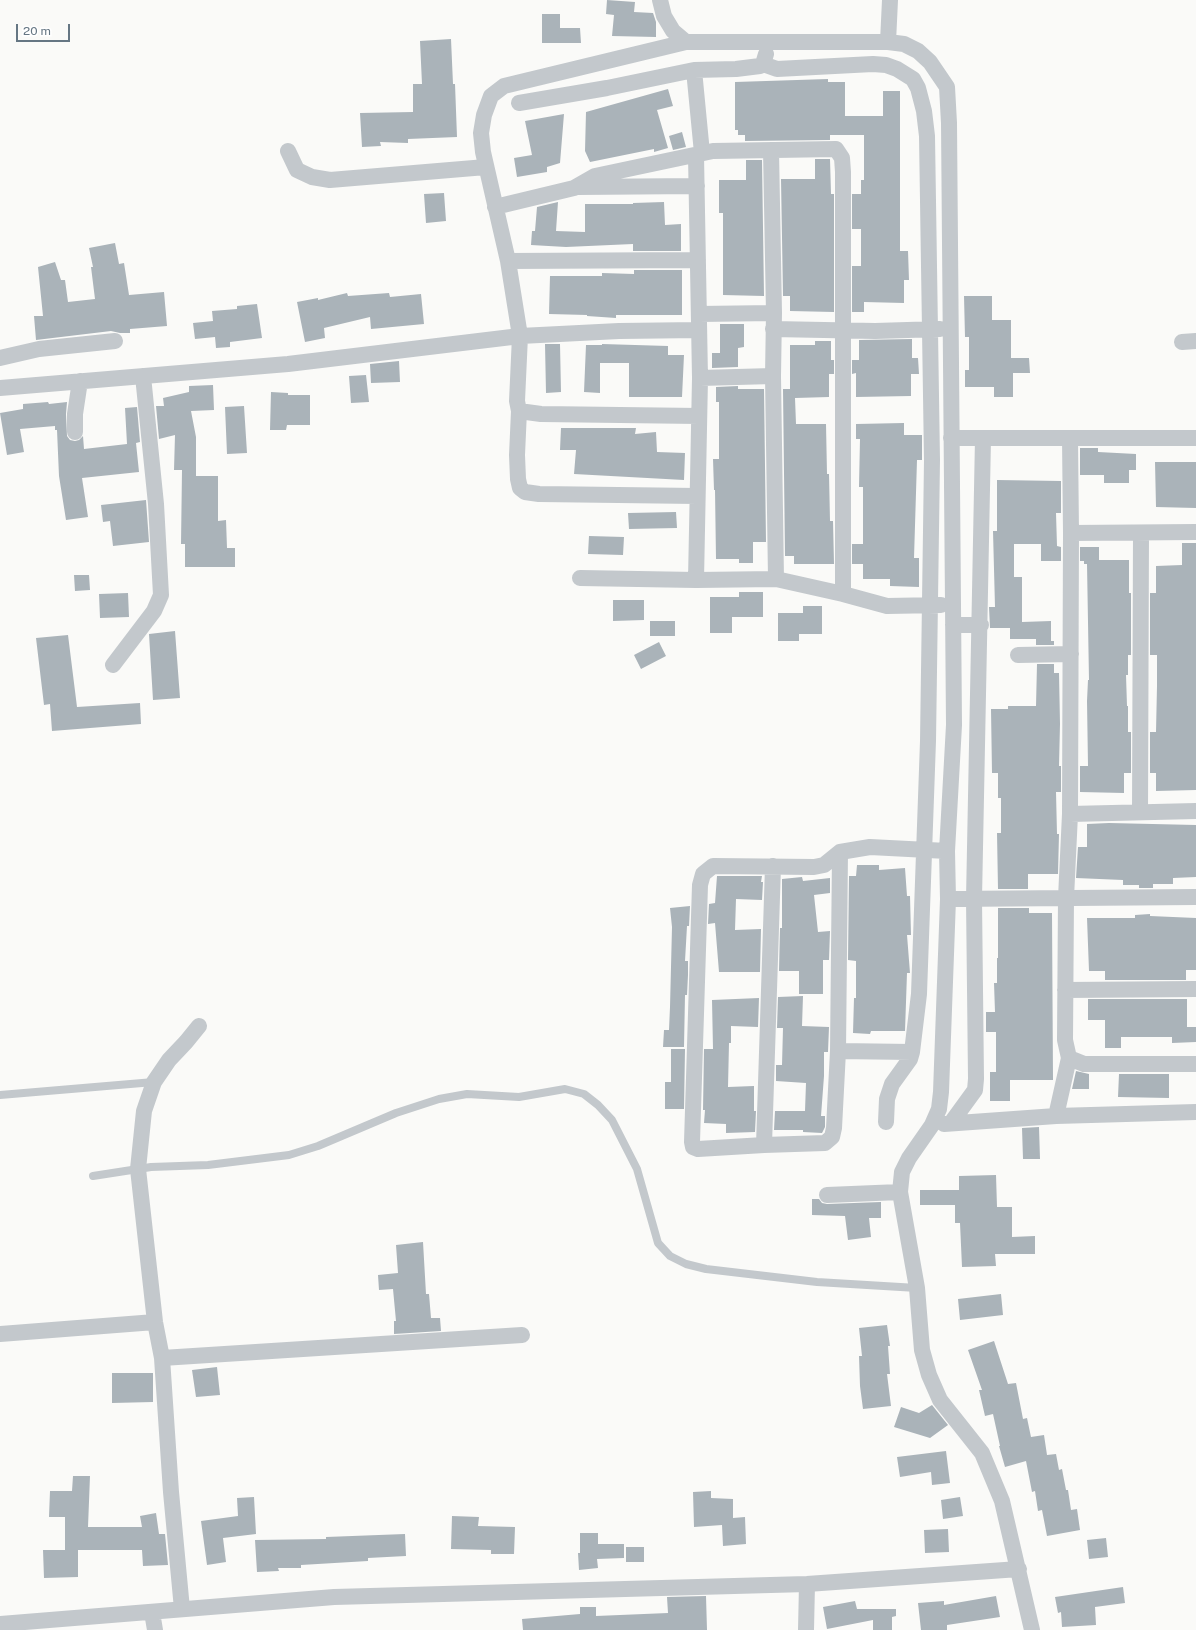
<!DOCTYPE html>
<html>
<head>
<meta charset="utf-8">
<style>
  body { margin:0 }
  #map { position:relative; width:1196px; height:1630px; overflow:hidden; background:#fafaf8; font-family:"Public Sans",sans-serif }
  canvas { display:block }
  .scale { position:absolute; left:16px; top:24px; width:54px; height:18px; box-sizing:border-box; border:2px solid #657683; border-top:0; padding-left:5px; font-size:12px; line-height:14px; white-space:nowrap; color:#657683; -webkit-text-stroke:3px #fff; paint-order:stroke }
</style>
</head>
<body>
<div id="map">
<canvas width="1196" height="1630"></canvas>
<div class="scale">20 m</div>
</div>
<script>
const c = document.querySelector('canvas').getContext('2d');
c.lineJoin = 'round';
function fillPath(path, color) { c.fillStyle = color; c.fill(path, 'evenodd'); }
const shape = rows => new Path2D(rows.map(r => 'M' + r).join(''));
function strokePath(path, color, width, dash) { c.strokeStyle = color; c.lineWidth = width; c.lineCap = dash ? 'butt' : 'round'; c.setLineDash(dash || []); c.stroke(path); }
fillPath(shape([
  [607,0,635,2,634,12,653,13,656,22,656,37,612,36,614,15,606,14],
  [542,14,560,14,560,28,580,28,581,43,542,43],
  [451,39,453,84,455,84,457,137,408,139,408,143,380,142,381,146,362,147,360,113,413,112,413,84,422,84,420,41],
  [828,79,828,82,845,82,845,116,883,116,883,91,900,91,900,251,908,251,909,280,904,280,904,303,864,302,864,312,852,312,852,266,861,266,861,229,852,229,852,194,861,194,861,180,864,180,864,135,830,135,830,140,745,141,745,135,738,135,738,130,735,130,735,82],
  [668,89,673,106,657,110,668,148,654,152,654,149,590,162,585,151,586,112],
  [564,114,560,163,547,167,547,172,517,177,514,158,532,155,525,121],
  [682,132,686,147,673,150,669,136],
  [815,159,830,159,831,194,834,194,834,312,790,311,790,296,783,296,781,179,815,179],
  [746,160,762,160,764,296,723,295,723,213,719,213,719,180,746,180],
  [444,193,446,221,426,223,424,194],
  [558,202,556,231,585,232,585,204,633,204,633,203,664,202,665,225,681,224,681,251,633,251,633,244,566,247,531,245,532,231,535,231,537,207],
  [115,243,119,264,124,263,129,295,164,292,167,326,130,329,130,333,120,333,111,331,36,340,34,316,43,316,38,267,55,262,61,280,65,280,68,302,95,299,91,267,93,267,89,248],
  [634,270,682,270,682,315,616,315,616,318,587,316,587,315,549,314,550,276,602,276,602,273,634,274],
  [347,293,348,296,389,293,390,297,421,294,424,324,371,329,370,317,324,328,325,338,305,342,297,302,318,298,318,300],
  [964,296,992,296,992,320,1011,320,1011,358,1029,358,1030,373,1013,373,1013,397,994,397,994,387,965,387,965,370,969,370,969,337,965,337],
  [257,304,262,338,230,342,230,347,216,348,215,337,195,339,193,323,213,321,212,311,237,309,237,306],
  [720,324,744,324,744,347,738,348,738,367,712,368,712,353,720,353],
  [912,339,912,358,918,358,919,374,911,374,911,396,856,397,856,373,852,374,852,360,859,360,859,340],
  [815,341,831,341,831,360,834,360,834,374,829,374,829,397,795,398,796,424,826,424,827,474,829,474,830,521,833,521,834,564,794,564,794,556,785,556,783,389,790,389,790,345,815,345],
  [545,344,560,344,561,392,546,393],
  [602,344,668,346,668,355,684,355,682,397,629,397,629,363,600,363,600,393,584,392,586,345,602,345],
  [399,361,400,382,371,383,370,364],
  [366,375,369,402,351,403,349,376],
  [213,385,214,410,191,411,196,437,196,476,218,476,218,521,226,520,227,548,235,548,235,567,185,567,185,544,181,544,182,470,174,470,175,435,159,439,156,406,164,406,163,398,189,392,189,386],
  [738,386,738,389,764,389,766,542,753,542,753,563,739,563,739,559,716,559,715,490,714,490,713,459,719,459,719,402,716,402,716,387],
  [271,392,288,393,288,395,310,395,310,425,287,425,286,430,270,430],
  [48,402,49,404,67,402,66,414,67,436,70,440,75,441,79,440,83,436,84,449,127,444,125,408,137,407,140,442,136,443,139,472,82,478,88,517,66,520,59,476,57,430,55,430,55,426,20,429,24,452,7,455,0,413,23,409,23,404],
  [244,406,247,453,227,454,225,407],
  [904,423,904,435,922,435,922,460,917,460,914,558,919,558,919,587,890,586,890,579,863,579,863,564,852,564,852,544,863,544,863,487,859,487,860,439,856,439,856,424],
  [561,428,636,428,635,434,656,432,657,452,685,453,684,480,574,474,576,450,560,450],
  [1080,448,1098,448,1098,452,1136,454,1136,470,1129,470,1129,483,1104,483,1104,475,1080,475],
  [1155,462,1196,462,1196,508,1156,507],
  [997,480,1061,481,1061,513,1056,513,1057,546,1061,547,1061,561,1041,561,1041,544,1014,544,1014,577,1022,577,1022,622,1051,621,1051,641,1054,641,1054,645,1036,645,1036,639,1010,639,1010,628,990,628,989,607,995,607,993,531,997,531],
  [146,500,149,542,113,546,110,521,103,522,101,505],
  [676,512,677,528,629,529,628,513],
  [589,536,624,537,623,555,588,554],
  [1182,543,1196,543,1196,790,1156,791,1156,773,1150,773,1150,732,1156,732,1157,686,1157,655,1150,655,1150,593,1156,593,1156,566,1182,565],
  [1080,547,1099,547,1099,560,1129,560,1129,593,1131,593,1131,655,1128,655,1128,675,1126,675,1127,706,1128,706,1128,732,1131,732,1131,773,1124,773,1124,793,1080,792,1080,766,1088,766,1087,701,1088,680,1089,680,1087,564,1084,564,1084,561,1080,561],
  [74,575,89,575,90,590,75,591],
  [739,592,763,592,763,617,732,617,732,633,710,633,710,597,739,597],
  [128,593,129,617,100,618,99,594],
  [613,600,644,600,644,620,613,621],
  [803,606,822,606,822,634,799,634,799,641,778,641,778,613,803,613],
  [650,621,675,621,675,636,650,636],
  [175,631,180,698,153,700,149,634],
  [68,635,77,707,140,703,141,724,52,731,50,704,44,705,36,638],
  [659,642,666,656,641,669,634,655],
  [1037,664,1054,664,1054,673,1059,673,1060,724,1059,766,1061,766,1061,792,1056,792,1057,834,1059,834,1058,874,1028,874,1028,889,998,889,997,833,1001,833,1001,798,998,798,998,773,992,773,991,709,1008,709,1008,706,1036,706],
  [1109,823,1196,825,1196,877,1173,878,1173,884,1153,884,1153,888,1139,888,1139,885,1123,885,1123,880,1076,878,1078,847,1087,847,1087,824],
  [857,865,879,865,879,870,905,868,907,896,910,896,911,935,907,935,910,973,907,973,905,1031,871,1031,870,1034,853,1033,854,998,856,998,856,961,848,960,849,876,856,876],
  [717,876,762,876,761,882,763,882,762,900,736,899,735,930,761,929,760,972,719,972,715,923,708,924,709,904,715,903],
  [802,877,803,881,830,878,830,893,814,895,818,932,830,931,829,960,823,960,823,994,799,994,799,971,779,971,780,928,782,928,782,879],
  [690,906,689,926,687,926,685,961,688,961,688,975,687,995,685,995,684,1047,663,1047,664,1030,669,1030,670,1007,672,927,670,908],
  [998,908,1029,908,1029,913,1052,913,1053,1080,1010,1080,1010,1101,990,1101,990,1072,996,1072,996,1032,986,1032,986,1012,995,1012,994,983,997,983,997,958,998,958],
  [1150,914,1150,916,1196,918,1196,970,1186,970,1186,980,1105,980,1105,971,1089,971,1087,918,1135,918,1135,915],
  [803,996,802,1026,829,1027,828,1052,824,1052,824,1076,821,1116,825,1116,825,1127,822,1133,803,1132,803,1130,774,1130,775,1111,805,1111,806,1083,776,1081,776,1065,782,1065,783,1028,777,1028,778,997],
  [759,998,758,1027,731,1026,731,1043,729,1043,728,1087,754,1086,754,1111,756,1111,755,1132,726,1133,726,1124,704,1123,705,1110,703,1110,704,1049,713,1049,712,1000],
  [1088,999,1187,999,1187,1027,1196,1027,1196,1042,1172,1043,1172,1037,1121,1037,1121,1048,1105,1048,1105,1020,1088,1020],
  [671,1049,685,1049,684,1109,665,1109,665,1082,671,1082],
  [1076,1071,1089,1074,1089,1089,1072,1089],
  [1119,1074,1169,1074,1169,1098,1118,1097],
  [1039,1127,1040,1159,1023,1159,1022,1128],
  [996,1175,997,1207,1012,1207,1012,1237,1035,1236,1035,1254,995,1254,996,1266,962,1267,960,1223,955,1223,955,1205,920,1205,920,1190,959,1190,959,1176],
  [812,1199,819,1199,822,1203,827,1204,881,1202,881,1218,869,1218,871,1237,848,1240,845,1216,812,1215],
  [423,1242,426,1294,429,1294,431,1318,440,1318,441,1331,394,1334,394,1321,396,1321,393,1289,379,1290,378,1275,398,1273,396,1245],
  [1001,1294,1003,1315,960,1320,958,1299],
  [887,1325,890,1346,888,1346,890,1374,887,1374,891,1406,863,1409,860,1386,859,1356,862,1356,859,1328],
  [994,1341,1008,1384,1016,1383,1023,1419,1027,1418,1031,1437,1044,1435,1047,1455,1056,1454,1059,1470,1062,1469,1066,1490,1068,1490,1071,1510,1077,1509,1080,1530,1047,1536,1042,1510,1038,1511,1035,1491,1032,1492,1026,1461,1005,1467,999,1446,1000,1446,993,1414,985,1416,979,1390,982,1390,968,1350],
  [217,1367,220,1395,196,1397,192,1370],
  [112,1373,153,1373,153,1402,112,1403],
  [932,1405,948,1425,930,1438,894,1427,901,1407,919,1413],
  [946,1451,950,1483,932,1485,931,1472,900,1477,897,1457],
  [73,1476,90,1476,88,1527,142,1527,140,1516,156,1513,159,1534,165,1534,168,1565,143,1566,142,1550,78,1550,78,1577,44,1578,43,1550,65,1550,65,1517,49,1517,50,1491,72,1491],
  [711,1491,711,1498,733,1499,733,1518,745,1517,746,1544,723,1546,722,1525,694,1527,693,1492],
  [254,1497,256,1534,223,1538,226,1562,207,1565,201,1521,238,1516,237,1498],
  [960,1497,963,1516,943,1519,941,1500],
  [452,1516,479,1517,478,1526,515,1527,514,1554,491,1554,491,1550,451,1549],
  [948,1529,949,1552,925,1553,924,1530],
  [580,1533,598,1533,598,1544,624,1544,624,1558,597,1559,598,1568,579,1570,578,1553,580,1553],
  [405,1534,406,1556,368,1558,368,1561,301,1565,301,1568,278,1568,279,1571,257,1572,255,1540,326,1539,326,1537],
  [1106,1538,1108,1557,1089,1559,1087,1540],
  [626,1547,644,1547,644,1562,626,1562],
  [1123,1587,1125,1603,1095,1607,1096,1625,1062,1627,1061,1612,1058,1613,1055,1597],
  [706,1596,707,1630,523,1630,522,1619,580,1614,580,1607,596,1607,596,1616,668,1613,667,1597],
  [996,1596,1000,1617,947,1625,947,1630,921,1630,918,1603,944,1601,944,1605],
  [855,1601,857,1609,896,1609,896,1616,892,1617,892,1630,873,1630,873,1620,827,1629,823,1607]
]), '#aab3b9');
strokePath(shape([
  [0,1095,154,1082],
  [93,1176,151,1167,208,1165,289,1155,318,1146,396,1113,439,1099,467,1094,519,1097,565,1089,584,1094,598,1105,612,1120,637,1169,658,1243,670,1256,686,1264,706,1269,817,1282,917,1288]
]), '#c3c8cc', 8);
strokePath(shape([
  [660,0,664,16,673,31,686,42,888,42,904,44,918,51,930,62,947,87,949,123,954,725,947,851,948,899,941,1092,939,1109,932,1125,909,1158,902,1172,900,1192,917,1288,922,1350,929,1375,940,1400,982,1453,1002,1501,1032,1630],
  [686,42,504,86,491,96,484,115,481,133,483,152,508,261,520,336,517,401,519,411,541,414,699,416],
  [888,42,890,0],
  [763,64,777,69,873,64,886,65,897,69,913,79,918,88,924,111,927,136,932,460,928,741,919,994,912,1052,910,1059,892,1084,887,1099,886,1122],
  [694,70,736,69,760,66,763,64,766,54],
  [519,103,607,88,694,70,702,153],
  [771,150,774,313,773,376,776,579],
  [288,151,297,170,312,177,330,180,486,167],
  [696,155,700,378,696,580],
  [577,187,697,186],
  [495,207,574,188,595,176,713,151,836,149,842,158,843,172,843,594],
  [508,261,698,260],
  [699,314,774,313],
  [773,329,875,331,940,329],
  [1182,342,1196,341],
  [0,358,39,349,115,341],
  [700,378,773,376],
  [0,388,288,364,520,336,619,331,699,330],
  [519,411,517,455,518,479,520,488,525,492,539,494,697,496],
  [75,432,75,414,80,381],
  [951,438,1196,438],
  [1070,438,1071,533,1070,814,1066,898,1065,1040,1069,1058,1084,1064,1196,1064],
  [1071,533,1196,532],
  [580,578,696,580,776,579,843,594,887,606,941,605],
  [953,625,981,625],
  [1018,655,1071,654],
  [113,665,154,611,161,595,156,504,143,376],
  [1140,812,1141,533],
  [1070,814,1196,811],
  [840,852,838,1051,834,1128,832,1137,825,1143,764,1145,698,1149,693,1147,692,1142,700,885,703,874,713,866,814,867,824,865,840,852,870,847,947,851],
  [948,899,1196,897],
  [1065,990,1196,989],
  [838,1051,912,1052],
  [1056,1116,1069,1058],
  [951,1123,975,1090,976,1079,974,899,983,438],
  [944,1124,1056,1116,1196,1112],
  [764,1145,773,866],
  [827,1195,900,1192],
  [0,1334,155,1322],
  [162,1358,522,1335],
  [182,1609,171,1492,162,1358,155,1322,138,1169,144,1111,154,1082,169,1060,186,1042,199,1026],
  [152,1612,155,1630],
  [0,1624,334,1597,807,1584,1019,1569],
  [806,1630,807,1584]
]), '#c3c8cc', 16);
</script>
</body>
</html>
